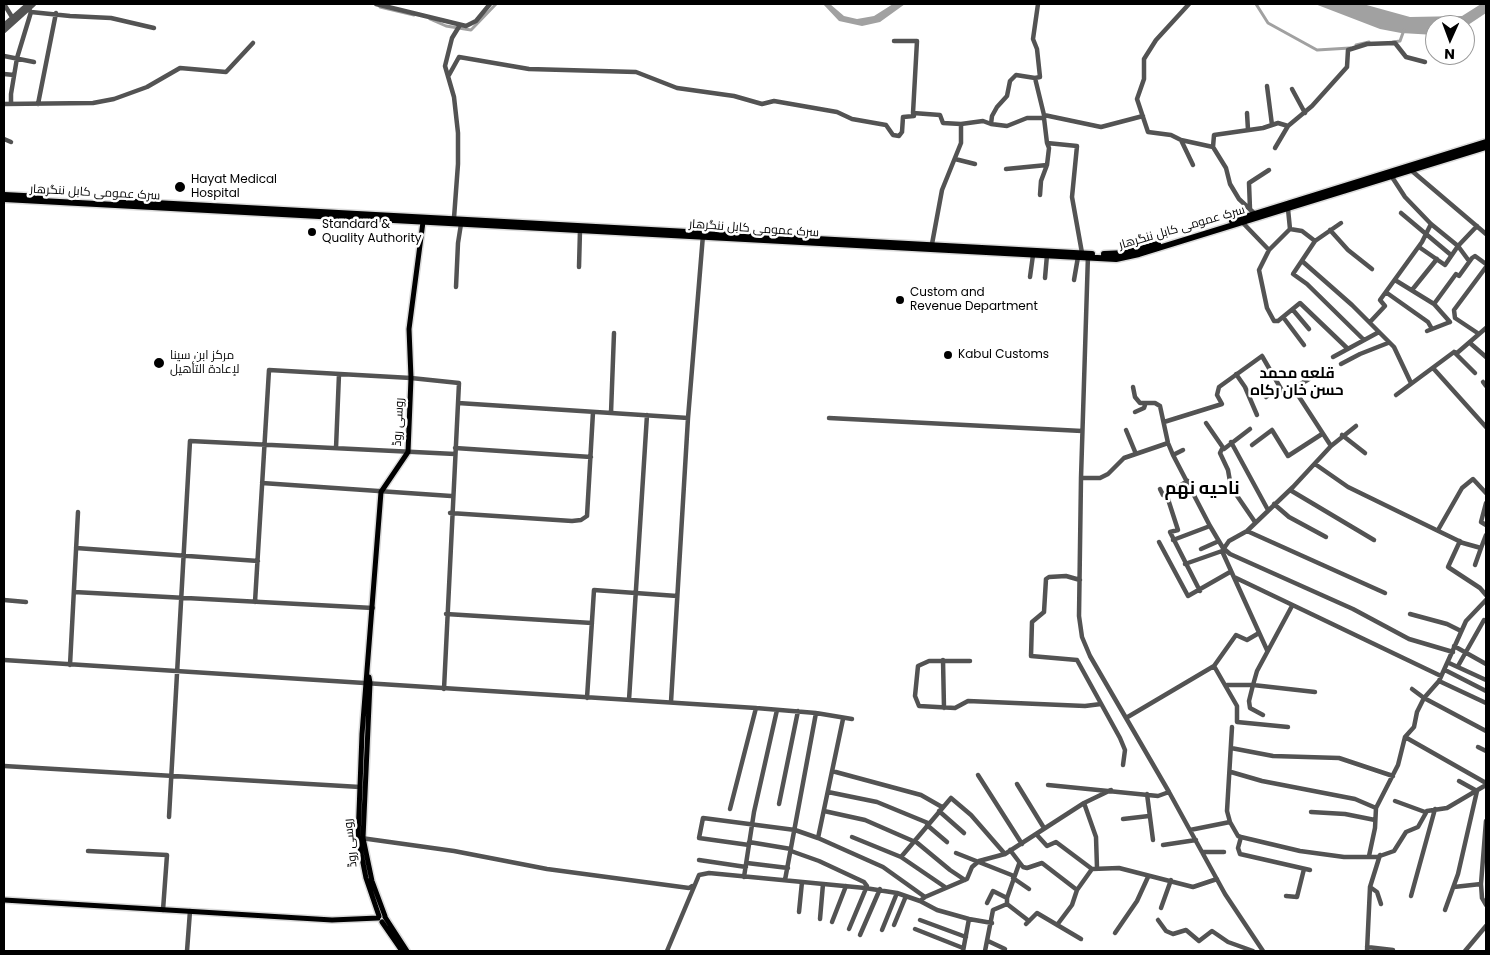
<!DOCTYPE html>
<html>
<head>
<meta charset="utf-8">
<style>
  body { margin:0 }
  #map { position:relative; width:1490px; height:955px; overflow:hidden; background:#fff; font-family:Poppins,sans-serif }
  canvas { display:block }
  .frame { position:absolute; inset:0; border:5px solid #000; pointer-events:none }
  .north { position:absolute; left:1425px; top:15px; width:50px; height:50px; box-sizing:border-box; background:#fff; border:1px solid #999; border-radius:50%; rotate:182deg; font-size:14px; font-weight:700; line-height:20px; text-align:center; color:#000 }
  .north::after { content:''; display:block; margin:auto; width:18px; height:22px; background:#000; clip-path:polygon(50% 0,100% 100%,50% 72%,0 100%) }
</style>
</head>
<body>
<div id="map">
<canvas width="1490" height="955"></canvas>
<div class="frame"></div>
<div class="north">N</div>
</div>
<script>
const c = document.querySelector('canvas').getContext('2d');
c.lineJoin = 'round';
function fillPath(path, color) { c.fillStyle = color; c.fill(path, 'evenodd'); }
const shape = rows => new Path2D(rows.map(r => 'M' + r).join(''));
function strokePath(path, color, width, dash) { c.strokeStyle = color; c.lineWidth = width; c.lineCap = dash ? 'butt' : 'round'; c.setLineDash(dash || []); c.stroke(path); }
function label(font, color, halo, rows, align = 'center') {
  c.font = font + ' Poppins,Cairo,sans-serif'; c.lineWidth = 5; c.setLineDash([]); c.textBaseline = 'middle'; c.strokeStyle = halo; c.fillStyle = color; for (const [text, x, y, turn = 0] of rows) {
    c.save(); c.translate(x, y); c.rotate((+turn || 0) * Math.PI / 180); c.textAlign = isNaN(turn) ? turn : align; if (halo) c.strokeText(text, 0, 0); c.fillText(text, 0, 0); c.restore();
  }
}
fillPath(shape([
  [823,4,830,4,844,16,857,19,874,16,893,4,905,4,880,22,862,26,839,21],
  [1315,4,1363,4,1410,17,1462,16,1481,4,1486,4,1486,13,1465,27,1465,25,1435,25,1435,35,1401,33,1380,29]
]), '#a1a1a1');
strokePath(shape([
  [1256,4,1268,23,1317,50,1350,48],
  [380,7,414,15],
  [430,19,446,26,471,30,496,4],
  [1393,42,1400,41,1404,30],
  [1356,45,1369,42]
]), '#a1a1a1', 3);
const major = shape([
  [369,677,370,683,363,838,372,881,385,916],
  [4,900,332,920,378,918],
  [379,916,366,878,358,838,362,734,381,492,408,452,411,378,409,329,423,222],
  [385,917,407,951],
  [382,922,402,951]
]);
const highway = shape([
  [4,195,43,197],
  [4,199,1116,259,1139,254,1486,147],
  [118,201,1092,254],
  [1232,221,1486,142],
  [1104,254,1126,253,1158,244]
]);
strokePath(major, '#dbdbdb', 8);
strokePath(highway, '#dbdbdb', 9);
strokePath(shape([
  [4,4,12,17],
  [376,4,466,26,476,21,490,4],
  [1038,4,1033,39,1037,49,1040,77,1035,78,1044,115],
  [1189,4,1156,40,1144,59,1144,79,1137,99,1148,132,1171,135,1181,140,1213,147,1226,168,1230,184,1239,199,1255,214],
  [26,6,31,12,70,16,111,18,154,28],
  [4,25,28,4],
  [4,31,34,4],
  [894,41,917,41,913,113],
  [4,56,34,62],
  [4,74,14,75],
  [449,75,459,57,529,69,636,72,677,88,734,96,762,104,774,101,837,112,852,119,886,125,893,135,899,136,902,132,903,117,914,116,913,113,940,115,943,123,961,124,983,121,991,124,1007,126,1027,118,1044,118,1044,115,1101,127,1143,116],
  [1267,86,1272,125],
  [1292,89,1305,113],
  [11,103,11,94,17,58,31,12],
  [4,104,93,103,114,99,147,87,180,68,226,72,253,43],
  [38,104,56,13],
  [1247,113,1248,130],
  [1044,118,1047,143,1077,146,1072,197,1082,253],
  [991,124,992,116,997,107,1007,96,1010,81,1016,75,1035,78],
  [4,139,11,142],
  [1181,140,1193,165],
  [1213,147,1214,135,1263,128,1278,123,1288,126],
  [1275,148,1288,126,1312,106,1347,67,1348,50,1367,44,1395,43,1406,57,1425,62],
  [955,159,975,164],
  [1006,169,1047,165],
  [1412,171,1486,234],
  [1392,177,1405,197,1431,224,1458,246,1469,261],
  [1040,195,1041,181,1047,165,1049,148,1047,143],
  [1250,209,1249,183,1269,170],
  [1401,213,1451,255],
  [454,218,458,164,458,133,454,97,445,66,452,38,460,25],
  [1243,223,1269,250,1259,270,1267,308,1274,321,1278,321,1300,303,1347,348],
  [1341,223,1315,241,1293,274,1307,284,1364,340],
  [1290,229,1302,231,1315,241],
  [1330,230,1348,250,1372,269],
  [932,244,942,190,961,143,961,124],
  [1419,247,1445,265,1458,246,1477,226],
  [1269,250,1290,229,1288,209],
  [1088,255,1081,478,1079,616,1082,637,1090,656,1169,792,1225,894,1263,951],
  [1302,261,1352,305,1394,347,1411,383],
  [579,267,580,230],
  [1030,277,1033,255],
  [1045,278,1047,255],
  [1074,280,1078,257],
  [1395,280,1434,304,1450,322],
  [456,287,458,243,461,224],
  [1412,290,1437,259],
  [1387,293,1428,322,1432,329],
  [1434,304,1456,274,1459,276,1472,258,1475,256,1486,264],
  [1293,310,1309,329],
  [1283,317,1304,345],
  [1370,322,1385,306,1380,300,1422,242,1431,224],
  [1427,331,1450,322],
  [1479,334,1455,318,1454,310,1486,267],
  [1470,343,1486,357],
  [1454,352,1475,373],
  [1333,357,1379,332],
  [1341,364,1360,354,1388,343],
  [1433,368,1486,427],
  [1236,374,1245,387,1257,415],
  [1483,382,1486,386],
  [1133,387,1135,397,1140,403,1155,403,1160,406,1168,443,1173,455,1210,526,1223,548,1230,554,1353,609,1409,639,1453,652],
  [1294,389,1331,446],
  [1396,395,1454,352,1457,353,1486,328],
  [1266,397,1279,387],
  [458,403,688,418],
  [1135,412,1144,408,1145,405],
  [611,413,614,333],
  [829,418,1082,431],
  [1164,422,1222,404,1217,395,1219,387,1262,356,1284,394,1309,379],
  [1206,423,1224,449,1250,429],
  [1126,430,1136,454],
  [1342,435,1365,453],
  [1231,442,1268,510],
  [1252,445,1272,430,1288,456,1322,434],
  [336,448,339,374],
  [455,448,591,457],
  [1222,449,1220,453,1228,470,1231,487,1255,522],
  [1173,455,1183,450],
  [1315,464,1348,487,1463,543,1481,548,1486,535],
  [1081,478,1100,478,1108,474,1124,458,1168,443],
  [262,483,451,496],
  [1160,489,1163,495,1166,493,1178,530,1170,532,1200,591],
  [1290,490,1374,540],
  [1166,493,1188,481],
  [1486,503,1481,522,1486,525],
  [1274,504,1289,517,1326,537],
  [450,513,572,521,581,520,587,516,593,412],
  [1438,530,1462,488,1473,479,1486,493],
  [1247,531,1385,593],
  [1173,540,1210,526],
  [1460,541,1448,567,1480,588,1486,595],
  [1159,542,1188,596,1230,572],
  [76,548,258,561],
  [1201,549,1219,541],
  [1185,564,1222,551],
  [1475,565,1481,548],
  [1234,577,1441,676],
  [1080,580,1066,576,1049,577,1046,579,1044,612,1032,622,1031,656,1077,660,1120,738,1125,750,1123,765],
  [74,592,373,608],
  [4,600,26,602],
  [255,602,269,370,411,378,459,383,444,689],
  [446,614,592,623],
  [1410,614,1447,624,1461,631],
  [1454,646,1486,664],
  [1267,650,1222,551,1229,541,1247,531,1293,487,1331,446,1356,426],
  [4,660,756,708,816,713,852,719],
  [943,660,944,708],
  [970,661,929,661,918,666,915,696,919,706,955,708,968,701,1085,706,1101,704],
  [1449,663,1486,680],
  [70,665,78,512],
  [1214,666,1237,706,1237,722,1288,727],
  [1458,666,1484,620],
  [1445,670,1486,691],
  [1439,681,1486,703],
  [1227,685,1253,685,1315,692],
  [1412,689,1424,698,1486,731],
  [587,698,594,590,677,596],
  [629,700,647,415],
  [671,702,688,418,703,235],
  [1263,715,1250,708,1249,701,1253,685,1257,671,1292,606],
  [1126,718,1214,666,1236,635,1247,640,1259,633],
  [1232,727,1227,811,1230,822,1238,836,1241,837,1300,851,1344,857,1377,857,1394,851,1406,832,1418,827,1427,811,1447,808,1486,785],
  [1405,737,1486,783],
  [1478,747,1486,751],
  [1231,748,1273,756,1339,758,1393,776],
  [4,766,360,787],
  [832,771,921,795,942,807],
  [1231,772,1262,781,1355,799,1376,808],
  [978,775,1022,844],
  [1017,784,1044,828],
  [1048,785,1158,796,1169,792],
  [828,792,877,802,928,823],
  [1147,794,1153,840],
  [1395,801,1425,812],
  [1084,803,1096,837,1097,868],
  [779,804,798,711],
  [730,809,756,708],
  [824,811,865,820,913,841],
  [939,811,964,833],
  [1311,812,1345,814,1375,820],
  [169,817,190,441,455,454],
  [1123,819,1149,816],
  [1486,821,1481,884,1482,898,1486,905],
  [927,825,947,842],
  [1190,830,1230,822],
  [1037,835,1047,846,1056,842,1092,869],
  [852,837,901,857,945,887],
  [1241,837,1238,848,1240,854,1310,870],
  [361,838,454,851,547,869,689,888,692,886],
  [818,838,843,719],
  [915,841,950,870,965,880],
  [749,842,791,849],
  [749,845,699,838,703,818,795,830,818,838,883,867,925,897],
  [1163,845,1196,840],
  [1010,850,1023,867,1027,868,1042,863,1077,890],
  [88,851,167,855,163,910],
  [791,851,819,861,864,882,867,886,849,929],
  [1202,852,1224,852],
  [956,853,1014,876],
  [1369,856,1375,828,1376,808,1398,765,1405,737,1414,727,1417,712,1424,698,1439,681,1466,621,1486,600],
  [901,857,951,798,971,815,1005,854],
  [699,860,746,867],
  [747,863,788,868],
  [744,877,754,812,777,710],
  [1013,878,1029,889],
  [785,880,816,713],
  [1370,887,1377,892,1381,904],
  [1454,887,1481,884],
  [1286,896,1297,897,1304,869],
  [1411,896,1435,809],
  [920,901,937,910,969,919,992,923],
  [987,903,993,891,1007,898],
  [1007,904,1029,921],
  [1161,908,1171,880],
  [1445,910,1458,874,1477,791,1459,781],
  [799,912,802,882],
  [820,919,823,884],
  [920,920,966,937],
  [1158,920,1166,931,1173,934,1186,930,1199,941,1212,931,1228,942,1253,951],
  [832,922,846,886],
  [1026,924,1037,913,1081,939],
  [894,925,906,896],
  [1057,925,1072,905,1077,890,1092,869,1119,868,1193,887,1217,879],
  [915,929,963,948],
  [882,930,897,893],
  [1115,933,1137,901,1148,877],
  [860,935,880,889],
  [988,941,1005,949],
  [1367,947,1393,950],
  [187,951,190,911],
  [667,951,699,875,709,873,865,888,897,893,920,901,925,897,967,879,972,867,979,861,1005,854,1084,803,1111,790],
  [963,951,969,919],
  [985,951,993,910,1007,904,1007,898,1019,864],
  [1367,951,1370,887,1380,855],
  [1465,951,1486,926]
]), '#535353', 4.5);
strokePath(major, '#000', 5);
strokePath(highway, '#000', 6);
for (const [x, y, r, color] of [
  [180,187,6,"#000"],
  [312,232,5,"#000"],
  [900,300,5,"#000"],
  [948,355,5,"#000"],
  [159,363,6,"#000"]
]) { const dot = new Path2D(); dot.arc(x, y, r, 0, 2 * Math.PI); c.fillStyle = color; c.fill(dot); strokePath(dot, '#fff', 2); }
label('12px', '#000', '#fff', [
  ["Hayat Medical",191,180],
  ["Hospital",191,194],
  ["Standard &",322,225],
  ["Quality Authority",322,239],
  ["Custom and",910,293],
  ["Revenue Department",910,307],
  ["Kabul Customs",958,355],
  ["مركز ابن سينا",170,356],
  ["لإعادة التأهيل",170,370]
], 'left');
label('12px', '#000', '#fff', [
  ["سرک عمومی کابل ننگرهار",95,193,3],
  ["سرک عمومی کابل ننگرهار",1182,228,-16],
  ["سرک عمومی کابل ننگرهار",754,229,4],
  ["روسی روڈ",399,422,-87],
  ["روسی روڈ",351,843,-96]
]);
label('bold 15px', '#000', '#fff', [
  ["قلعه محمد",1297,374],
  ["حسن خان رکاه",1297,391]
]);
label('bold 18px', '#000', '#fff', [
  ["ناحیه نهم",1202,489]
]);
</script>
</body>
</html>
